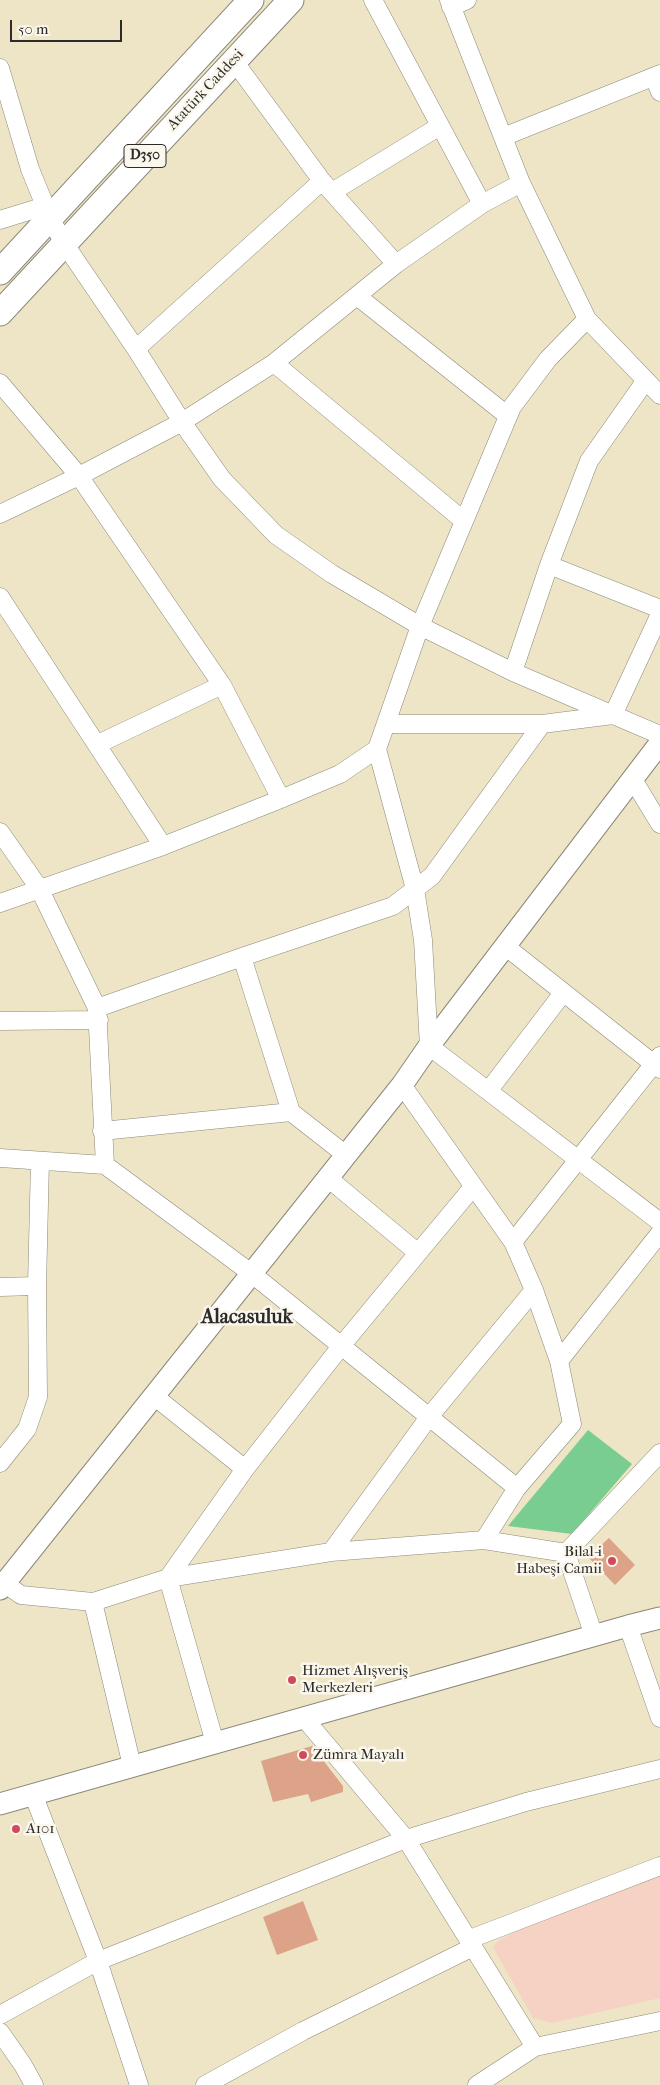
<!DOCTYPE html>
<html>
<head>
<meta charset="utf-8">
<style>
  body { margin:0 }
  #map { position:relative; width:660px; height:2085px; overflow:hidden; background:#ede5c6; font-family:"IM FELL French Canon",serif }
  canvas { display:block }
  .scale { position:absolute; left:10px; top:20px; width:112px; height:22px; box-sizing:border-box; border:2px solid #2b2b2b; border-top:0; padding-left:6px; font-size:15px; line-height:18px; white-space:nowrap; color:#2b2b2b; -webkit-text-stroke:4px #fbf7ec; paint-order:stroke }
</style>
</head>
<body>
<div id="map">
<canvas width="660" height="2085"></canvas>
<div class="scale">50 m</div>
</div>
<script>
const c = document.querySelector('canvas').getContext('2d');
c.lineJoin = 'round';
function fillPath(path, color) { c.fillStyle = color; c.fill(path, 'evenodd'); }
const shape = rows => new Path2D(rows.map(r => 'M' + r).join(''));
function strokePath(path, color, width, dash) { c.strokeStyle = color; c.lineWidth = width; c.lineCap = dash ? 'butt' : 'round'; c.setLineDash(dash || []); c.stroke(path); }
function label(font, color, halo, rows, align = 'center') {
  c.font = font + ' "IM FELL French Canon",serif'; c.lineWidth = 5; c.setLineDash([]); c.textBaseline = 'middle'; c.strokeStyle = halo; c.fillStyle = color; for (const [text, x, y, turn = 0] of rows) {
    c.save(); c.translate(x, y); c.rotate((+turn || 0) * Math.PI / 180); c.textAlign = isNaN(turn) ? turn : align; if (halo) c.strokeText(text, 0, 0); c.fillText(text, 0, 0); c.restore();
  }
}
fillPath(shape([
  [660,1874,660,1998,552,2023,533,2018,493,1947,499,1940,559,1910]
]), '#f6d2c4');
fillPath(shape([
  [588,1430,632,1464,572,1534,508,1526]
]), '#79cd90');
fillPath(shape([
  [609,1538,635,1565,615,1585,588,1557],
  [312,1746,343,1786,343,1792,311,1802,308,1794,273,1802,261,1761],
  [303,1901,318,1940,277,1955,263,1917]
]), '#dda388');
const minor = shape([
  [373,0,482,204],
  [449,0,521,183,587,319,660,395],
  [451,7,467,0],
  [234,61,322,181,396,264],
  [0,68,30,169,50,218,64,243,136,349,182,422,222,479,276,535,332,574,420,626,513,672,660,735],
  [654,77,660,92],
  [503,137,660,74],
  [332,192,440,126],
  [0,220,45,206],
  [357,296,508,416],
  [136,349,322,181],
  [274,363,464,521],
  [0,383,79,476,222,685,281,799],
  [0,514,79,476,182,422,274,363,396,264,482,204,521,183],
  [549,565,660,609],
  [0,597,163,846],
  [513,672,549,565,589,461,646,380],
  [387,724,542,724,613,715,660,614],
  [98,744,222,685],
  [377,749,415,889,423,940,429,1046,660,1222],
  [632,778,660,824],
  [0,832,39,888,97,1008,105,1165],
  [0,903,163,846,281,799,340,774,377,749,420,626,512,407,548,359,587,319],
  [505,946,660,1069],
  [242,957,291,1112],
  [97,1008,242,957,393,906,432,876,542,724],
  [0,1021,99,1020],
  [402,1085,513,1242,534,1290,559,1361,572,1424,517,1488,484,1540],
  [489,1090,563,993],
  [102,1131,291,1112,346,1155],
  [0,1158,105,1165,251,1273,517,1488],
  [328,1178,418,1253,473,1187],
  [513,1242,660,1056],
  [0,1287,37,1286],
  [559,1361,660,1233],
  [154,1396,245,1469],
  [0,1463,27,1429,38,1397,37,1286,40,1161],
  [331,1552,429,1417,534,1290],
  [0,1583,4,1583,21,1595,93,1602,168,1578,331,1552,484,1540,566,1553],
  [93,1602,132,1766],
  [628,1626,660,1718],
  [594,1636,566,1553,660,1453],
  [304,1718,406,1839,535,2047],
  [215,1743,168,1578,245,1469,342,1345,418,1253],
  [33,1794,98,1961,139,2085],
  [470,1939,660,1866],
  [0,2015,98,1961,406,1839,526,1802,660,1769],
  [0,2032,23,2065,34,2085],
  [205,2085,303,2031,473,1947],
  [477,2085,535,2047,660,2021]
]);
const major = shape([
  [0,1589,402,1085,429,1046,660,743],
  [0,1804,628,1626,660,1618]
]);
const highway = shape([
  [0,272,251,0],
  [0,313,291,0]
]);
strokePath(minor, '#8c8878', 19);
strokePath(major, '#8c8878', 23);
strokePath(highway, '#8c8878', 27);
strokePath(minor, '#fff', 18);
strokePath(major, '#fff', 21);
strokePath(highway, '#fff', 25);
for (const [x, y, r, color] of [
  [612,1561,5,"#d1495b"],
  [292,1680,5,"#d1495b"],
  [303,1755,5,"#d1495b"],
  [16,1829,5,"#d1495b"]
]) { const dot = new Path2D(); dot.arc(x, y, r, 0, 2 * Math.PI); c.fillStyle = color; c.fill(dot); strokePath(dot, '#fbf7ec', 2); }
for (const [x, y, w] of [
  [145,156,42]
]) { const box = new Path2D(); box.roundRect(x - w / 2, y - 11.5, w, 23, 4); c.fillStyle = '#fbf7ec'; c.fill(box); strokePath(box, '#2b2b2b', 1); }
label('bold 14px', '#2b2b2b', null, [
  ["D350",145,156]
]);
label('15px', '#2b2b2b', '#fbf7ec', [
  ["Atatürk Caddesi",206,90,-47]
]);
label('15px', '#2b2b2b', '#fbf7ec', [
  ["Bilal-i",602,1552,"right"],
  ["Habeşi Camii",602,1569,"right"],
  ["Hizmet Alışveriş",302,1671],
  ["Merkezleri",302,1688],
  ["Zümra Mayalı",313,1755],
  ["A101",26,1829]
], 'left');
label('bold 20px', '#2b2b2b', '#fbf7ec', [
  ["Alacasuluk",247,1318]
]);
</script>
</body>
</html>
